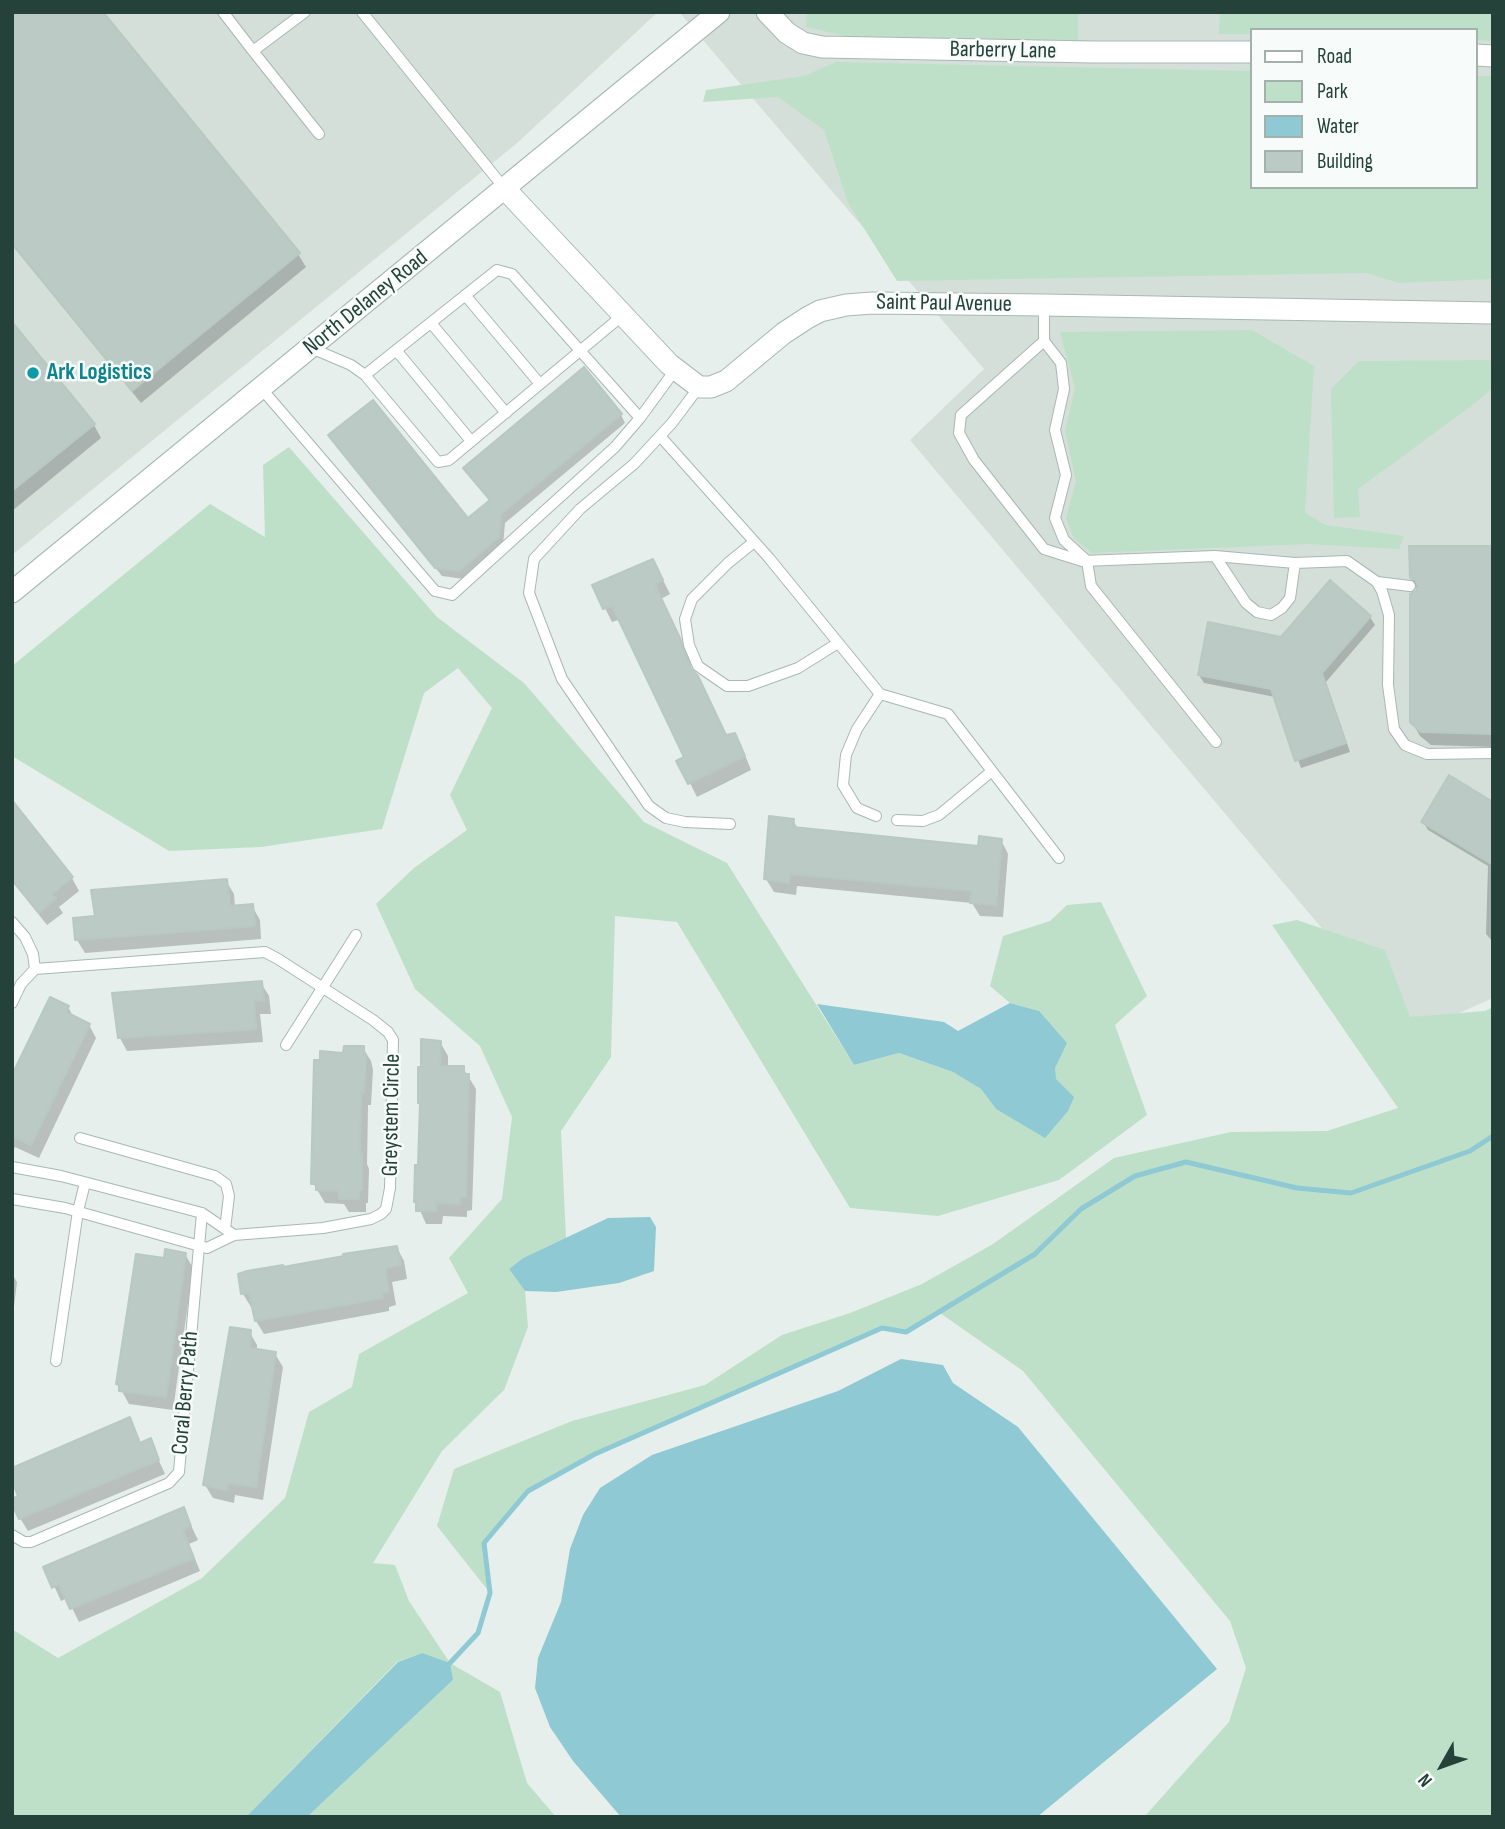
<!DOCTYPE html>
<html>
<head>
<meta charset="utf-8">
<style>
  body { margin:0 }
  #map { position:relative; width:1505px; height:1829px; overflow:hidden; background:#e6efeb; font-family:"Sofia Sans Condensed",sans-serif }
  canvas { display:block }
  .frame { position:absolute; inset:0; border:14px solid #24423a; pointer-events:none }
  .legend { position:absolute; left:1250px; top:28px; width:228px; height:161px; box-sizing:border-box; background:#f7fbf9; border:2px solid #a3b1ad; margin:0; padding:9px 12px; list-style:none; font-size:21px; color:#24423a }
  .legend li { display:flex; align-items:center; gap:14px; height:35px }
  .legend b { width:35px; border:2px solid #a3b1ad }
  .north { position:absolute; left:1407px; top:1731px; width:70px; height:70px; -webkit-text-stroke:5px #f7fbf9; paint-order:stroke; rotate:230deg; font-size:19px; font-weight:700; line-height:28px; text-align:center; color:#24423a }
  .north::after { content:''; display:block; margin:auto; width:24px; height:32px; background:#24423a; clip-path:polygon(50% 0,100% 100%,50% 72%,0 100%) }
</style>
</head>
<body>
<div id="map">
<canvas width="1505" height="1829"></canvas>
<div class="frame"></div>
<ul class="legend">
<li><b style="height:9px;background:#fff"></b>Road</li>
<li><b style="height:19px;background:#bfe0c8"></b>Park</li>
<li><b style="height:19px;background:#8ec9d4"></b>Water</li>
<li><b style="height:19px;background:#bbcac4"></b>Building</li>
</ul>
<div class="north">N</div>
</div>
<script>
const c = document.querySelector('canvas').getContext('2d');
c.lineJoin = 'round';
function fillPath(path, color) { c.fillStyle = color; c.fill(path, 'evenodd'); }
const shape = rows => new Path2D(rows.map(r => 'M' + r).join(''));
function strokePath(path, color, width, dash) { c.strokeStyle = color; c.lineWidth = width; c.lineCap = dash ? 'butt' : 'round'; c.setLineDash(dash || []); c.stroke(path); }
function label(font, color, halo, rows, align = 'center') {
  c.font = font + ' "Sofia Sans Condensed",sans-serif'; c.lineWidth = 5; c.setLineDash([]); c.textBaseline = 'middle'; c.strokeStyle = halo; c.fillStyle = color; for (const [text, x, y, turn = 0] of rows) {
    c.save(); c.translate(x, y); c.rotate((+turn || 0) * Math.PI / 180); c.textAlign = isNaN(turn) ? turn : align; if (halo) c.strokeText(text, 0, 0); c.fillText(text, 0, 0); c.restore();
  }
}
fillPath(shape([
  [12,12,658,12,516,144,12,555],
  [679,12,1493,12,1493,998,1411,1034,910,440,984,369],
  [1251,30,1475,30,1475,187,1251,187]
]), '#d4dfda');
fillPath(shape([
  [807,12,1078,12,1078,41,854,38,806,27],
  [1220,12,1493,12,1493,41,1475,40,1475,30,1251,30,1251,34,1219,34],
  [836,62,1251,71,1251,187,1475,187,1475,76,1493,76,1493,279,1399,283,1367,273,897,281,848,203,824,130,778,97,703,102,706,90,804,76],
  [1252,330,1314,366,1305,513,1326,525,1404,536,1399,549,1309,544,1092,553,1074,539,1066,518,1076,482,1065,431,1075,388,1060,332],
  [1493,360,1493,388,1470,407,1358,489,1360,517,1334,518,1331,389,1359,361],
  [289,447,437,617,524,683,644,822,727,863,854,1065,899,1053,953,1072,981,1089,996,1109,1073,1097,1056,1080,1039,1011,1010,1003,990,986,1003,936,1050,921,1067,905,1101,902,1147,996,1115,1025,1147,1115,1059,1180,938,1216,850,1208,677,922,615,916,611,1057,561,1131,566,1238,523,1258,509,1269,525,1291,528,1327,504,1390,442,1451,373,1563,395,1565,409,1601,450,1663,500,1692,527,1783,556,1817,307,1817,453,1680,422,1653,397,1662,246,1817,12,1817,12,1629,58,1658,202,1578,285,1498,309,1412,352,1387,359,1354,468,1293,449,1258,502,1199,512,1117,480,1046,415,989,376,904,414,868,467,830,450,795,492,708,458,668,424,693,382,829,261,847,169,851,12,756,12,666,210,504,265,537,263,465],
  [1297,920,1385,950,1410,1017,1485,1011,1493,1007,1493,1817,1144,1817,1229,1722,1246,1668,1230,1621,1023,1371,940,1313,906,1332,882,1328,731,1393,595,1454,528,1491,484,1543,490,1593,437,1526,454,1469,572,1421,705,1385,782,1335,850,1313,922,1284,993,1244,1114,1158,1231,1132,1327,1131,1398,1108,1272,925]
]), '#bfe0c8');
fillPath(shape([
  [1010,1003,1039,1011,1067,1043,1055,1068,1056,1079,1074,1097,1068,1111,1045,1138,996,1109,981,1089,953,1072,899,1053,854,1065,817,1004,944,1022,958,1031],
  [650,1217,656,1227,654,1271,619,1283,556,1292,525,1291,509,1269,523,1258,608,1218],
  [901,1359,943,1365,953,1383,1018,1427,1217,1669,1037,1817,621,1817,573,1761,550,1727,535,1688,538,1658,561,1602,570,1549,583,1515,600,1488,652,1455,838,1391],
  [422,1653,450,1663,453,1680,307,1817,246,1817,398,1662]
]), '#8ec9d4');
fillPath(shape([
  [12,12,298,254,306,267,141,403,12,245],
  [12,325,94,425,101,438,12,511],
  [621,415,625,423,505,523,503,546,464,579,442,576,330,436,468,521,491,502,465,468],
  [1493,548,1493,747,1431,745,1420,736,1412,722,1418,590,1411,578],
  [660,574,670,594,661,599,687,653,694,675,727,737,742,748,751,770,697,797,679,761,686,758,621,619,612,622,605,608],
  [1370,617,1375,625,1326,682,1350,752,1301,768,1275,697,1204,683,1199,675,1282,639],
  [12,803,72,878,79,891,59,907,63,913,47,925,12,881],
  [1493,804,1493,942,1486,934,1488,866,1428,830,1423,822],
  [793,820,798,829,979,848,1001,840,1008,854,1003,917,980,916,972,903,797,886,796,895,774,892,766,879],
  [226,881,234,894,235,907,252,906,260,920,261,939,85,953,77,940,97,918],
  [261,983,269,996,271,1014,260,1014,263,1042,127,1051,120,1038],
  [68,1007,74,1018,89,1025,96,1038,39,1158,15,1147,12,1152,12,1079],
  [440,1042,448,1056,448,1068,463,1068,476,1089,472,1210,467,1211,467,1217,443,1216,442,1224,426,1224,416,1201,420,1167,422,1107,419,1103,420,1068],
  [363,1048,371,1061,373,1070,371,1105,368,1105,367,1164,369,1169,368,1203,366,1203,366,1212,349,1212,344,1204,325,1203,313,1183,345,1055],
  [397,1248,404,1261,407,1279,392,1282,396,1305,389,1307,389,1311,264,1334,256,1321,253,1307,251,1307,243,1294,283,1269],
  [185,1254,193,1268,173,1410,129,1404,118,1384,165,1260],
  [12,1274,17,1282,12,1323],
  [249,1331,257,1345,257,1351,275,1354,283,1367,263,1500,235,1495,234,1503,213,1498,205,1485],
  [129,1419,141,1444,150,1441,165,1474,28,1531,20,1518],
  [183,1509,198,1540,189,1544,200,1571,79,1622,67,1598,61,1601,46,1568]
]), '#0003');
strokePath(shape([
  [450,1663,478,1633,490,1593,484,1543,528,1491,595,1454,882,1328,906,1332,1035,1254,1081,1209,1135,1176,1186,1162,1297,1188,1351,1193,1470,1151,1493,1136]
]), '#8ec9d4', 5);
const building = shape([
  [12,12,103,12,300,253,132,391,12,243,12,12],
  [12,322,95,424,12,491,12,322],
  [584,367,622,414,501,514,499,537,459,571,435,568,328,435,373,400,468,518,490,500,463,468,584,367],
  [1409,546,1493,546,1493,734,1421,732,1410,722,1410,594,1416,591,1418,586,1415,580,1410,578,1409,546],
  [653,559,663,580,655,585,680,638,691,669,698,676,726,735,735,733,745,756,688,784,676,761,684,757,612,606,603,609,592,585,653,559],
  [1330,580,1371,616,1322,673,1346,743,1295,761,1271,689,1198,675,1208,622,1281,637,1330,580],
  [1449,775,1493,802,1493,865,1421,822,1449,775],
  [12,800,73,877,52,894,56,898,39,913,12,880,12,800],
  [769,816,794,819,793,827,978,846,979,836,1002,839,996,905,970,903,972,891,790,874,789,883,764,879,769,816],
  [227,879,230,906,253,904,255,926,75,940,73,918,95,916,91,890,227,879],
  [262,981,264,1001,254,1001,256,1029,118,1038,112,993,262,981],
  [50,997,69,1006,66,1012,90,1024,31,1145,12,1136,12,1075,50,997],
  [421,1039,441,1041,440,1066,464,1066,464,1074,469,1074,466,1197,460,1198,460,1204,436,1203,436,1211,416,1211,416,1202,414,1202,415,1165,418,1165,420,1103,418,1103,418,1067,421,1067,421,1039],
  [344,1046,364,1046,364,1055,366,1055,364,1092,361,1092,360,1153,362,1153,362,1190,359,1190,359,1199,339,1199,339,1191,316,1190,316,1184,311,1184,314,1060,320,1060,320,1051,343,1053,344,1046],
  [397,1246,401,1265,385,1268,389,1292,382,1293,383,1298,255,1321,249,1293,241,1294,238,1274,247,1271,283,1265,283,1267,344,1256,343,1254,397,1246],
  [165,1249,186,1253,166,1397,119,1391,119,1385,116,1384,136,1254,164,1258,165,1249],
  [230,1327,251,1330,250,1348,276,1352,256,1487,228,1483,227,1490,203,1485,230,1327],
  [130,1417,140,1443,151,1438,159,1460,19,1519,12,1504,12,1499,18,1496,12,1481,12,1468,130,1417],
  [184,1507,191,1526,183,1531,194,1558,70,1609,59,1584,52,1588,43,1567,184,1507]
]);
fillPath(building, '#bbcac4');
strokePath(building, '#b8c9c2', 2);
const service = shape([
  [223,12,253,51,305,12],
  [362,12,505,189],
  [253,51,319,134],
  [465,295,540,384],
  [1044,305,1044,341,1061,363,1064,389,1055,430,1066,475,1055,518,1064,540,1087,561],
  [431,323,506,413],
  [1044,341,961,415,959,433,974,460,1044,549,1082,561,1215,556,1246,603,1257,612,1271,615,1282,608,1290,598,1295,563,1347,561,1377,582,1382,591,1389,615,1388,685,1394,729,1405,745,1427,754,1493,753],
  [311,348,351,365,365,375,438,462,449,460,623,315],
  [396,350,471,441],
  [699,387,672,423,634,464,580,509,534,559,529,593,562,679,649,806,666,818,685,822,730,824],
  [261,388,435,591,452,595,615,447,640,418,512,274,497,270,365,375],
  [640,418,675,370],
  [660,436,769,558,880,694,948,714,1059,858],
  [754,542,728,563,692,599,685,619,689,645,698,666,727,686,748,686,798,668,838,643],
  [1215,556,1295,563],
  [1087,561,1091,586,1216,742],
  [1377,582,1410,586],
  [876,816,857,808,843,785,846,755,857,729,880,694],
  [897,820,923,821,939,815,992,771],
  [12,922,25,937,33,954,35,969],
  [12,1003,21,984,35,969],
  [286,1045,356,935],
  [80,1138,215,1176,226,1184,229,1196,225,1229],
  [12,1167,61,1176,202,1213,234,1235],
  [12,1199,65,1208,207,1248,234,1235,323,1228,371,1219,381,1214,386,1209,390,1188,393,1040,388,1032,373,1020,278,959,265,952,35,969],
  [56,1361,78,1211,85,1183],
  [12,1535,24,1542,31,1542,169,1483,179,1472,202,1213]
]);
const minor = shape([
  [767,12,787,33,803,43,822,47,1093,52,1251,52],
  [1475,55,1493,56],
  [505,189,669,364,699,387,711,387,726,381,784,333,807,318,820,311,846,305,872,303,1044,305,1493,313]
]);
const tertiary = shape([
  [12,592,719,12]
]);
strokePath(service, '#a8b8b2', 12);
strokePath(minor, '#a8b8b2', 23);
strokePath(tertiary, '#a8b8b2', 23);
strokePath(service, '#fff', 10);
strokePath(minor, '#fff', 21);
strokePath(tertiary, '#fff', 21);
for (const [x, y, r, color] of [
  [33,373,7,"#0f9aa8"]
]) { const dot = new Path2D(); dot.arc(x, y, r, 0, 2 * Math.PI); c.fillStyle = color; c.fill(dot); strokePath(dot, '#f7fbf9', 2.5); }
label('23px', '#24423a', '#f7fbf9', [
  ["Barberry Lane",1003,51,1],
  ["North Delaney Road",366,303,-39],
  ["Saint Paul Avenue",944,304,1],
  ["Greystem Circle",392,1115,-89],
  ["Coral Berry Path",186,1393,-85]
]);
label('bold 23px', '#0d838f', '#f7fbf9', [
  ["Ark Logistics",47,373]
], 'left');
</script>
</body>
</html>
